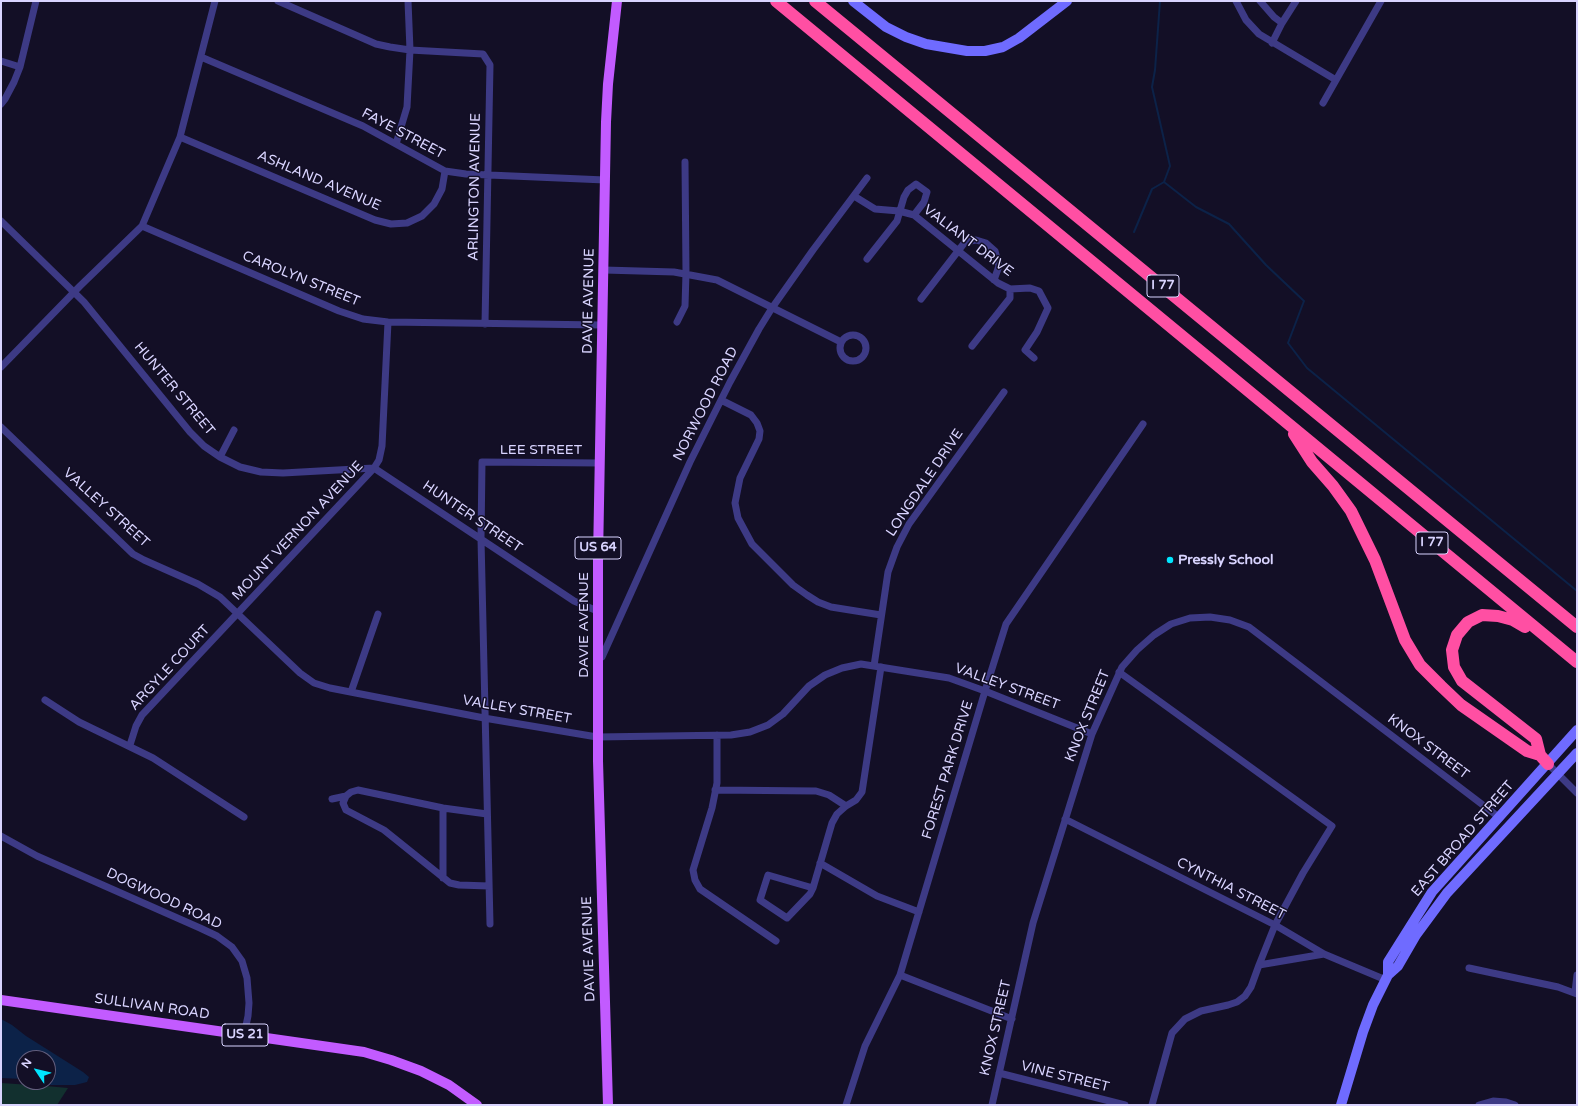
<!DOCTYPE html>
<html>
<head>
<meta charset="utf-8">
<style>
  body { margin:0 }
  #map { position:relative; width:1578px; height:1106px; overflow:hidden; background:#130f26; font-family:"Varela Round",sans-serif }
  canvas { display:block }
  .frame { position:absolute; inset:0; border:2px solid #d9d4ff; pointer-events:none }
  .north { position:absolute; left:16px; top:1050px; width:40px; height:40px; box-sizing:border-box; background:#130f26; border:1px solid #625e7d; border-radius:50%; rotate:305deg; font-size:11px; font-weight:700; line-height:16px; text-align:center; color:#d9d4ff }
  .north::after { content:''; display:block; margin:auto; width:14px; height:18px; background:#00e5ff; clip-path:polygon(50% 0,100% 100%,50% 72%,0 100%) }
</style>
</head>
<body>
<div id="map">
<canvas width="1578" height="1106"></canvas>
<div class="frame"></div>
<div class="north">N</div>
</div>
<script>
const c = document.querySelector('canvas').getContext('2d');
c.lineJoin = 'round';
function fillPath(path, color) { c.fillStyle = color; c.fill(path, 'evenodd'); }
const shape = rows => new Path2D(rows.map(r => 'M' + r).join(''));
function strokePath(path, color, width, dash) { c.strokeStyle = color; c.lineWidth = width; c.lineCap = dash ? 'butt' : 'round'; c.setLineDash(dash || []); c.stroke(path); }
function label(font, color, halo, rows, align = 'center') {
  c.font = font + ' "Varela Round",sans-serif'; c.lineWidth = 3; c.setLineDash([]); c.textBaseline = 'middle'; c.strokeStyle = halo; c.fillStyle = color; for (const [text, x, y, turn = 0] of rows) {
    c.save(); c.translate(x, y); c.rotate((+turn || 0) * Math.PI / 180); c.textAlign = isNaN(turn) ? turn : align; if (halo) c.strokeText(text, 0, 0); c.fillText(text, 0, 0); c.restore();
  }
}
fillPath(shape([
  [1,1083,46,1086,68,1088,57,1105,1,1105]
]), '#12302f');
fillPath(shape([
  [1,1019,12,1025,26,1036,83,1072,89,1077,87,1082,75,1085,51,1085,39,1082,48,1082,48,1058,24,1058,24,1079,1,1078]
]), '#0c2248');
strokePath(shape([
  [1160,1,1155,70,1152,87,1170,166,1164,182,1196,207,1229,224,1266,265,1304,301,1288,343,1307,368,1577,591],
  [1134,232,1152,189,1164,182]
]), '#0c2248', 2);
strokePath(shape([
  [278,1,376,44,390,47,410,50,483,54,490,65,485,324],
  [1236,1,1246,20,1259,34,1336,80],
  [1260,1,1274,17,1282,23],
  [1272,43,1282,23,1296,1],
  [201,57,363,126,445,171,466,174,605,180],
  [1,61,20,67],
  [1323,103,1381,1],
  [1,104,5,99,14,82,20,67,36,1],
  [180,137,375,220,391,224,407,223,422,216,434,204,442,189,445,171],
  [396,144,407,107,410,50,408,1],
  [854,196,875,209,899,211,914,215,998,283,1010,289,1030,288,1039,291,1048,308,1037,332,1025,350,1034,358],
  [1,221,84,302,190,432,204,446,220,457,240,467,261,472,283,473,374,468,574,601,595,610,598,610],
  [142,226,339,311,363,319,388,322,602,325],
  [867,259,897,221,904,197,908,190,916,184,927,192,924,202,914,215],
  [604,270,674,272,717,280,841,342],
  [921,299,965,242,976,240,986,243,995,251,999,266,994,280],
  [677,322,685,306,686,273,685,162],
  '840 348a13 13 0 1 1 26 0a13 13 0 1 1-26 0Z',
  [972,346,1010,298,1010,289],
  [1,367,80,286,142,226,180,137,215,1],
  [721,400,751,415,757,423,760,431,759,439,740,478,735,503,738,518,752,544,793,585,807,595,818,602,831,607,881,615],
  [1,427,133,554,144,560,198,584,220,597,300,673,314,683,330,688,484,718,597,737,731,735,750,732,768,725,783,714,809,686,825,675,842,668,861,664,949,678,985,691,1092,734],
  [220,457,234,430],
  [598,658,602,657,690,462,730,382,759,329,772,308,813,250,867,178],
  [874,666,888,572,897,547,909,524,1004,392],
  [1119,672,1332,826,1303,873,1275,925,1259,965],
  [351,692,378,614],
  [45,700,79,722,153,758,244,817],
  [717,735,717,783,712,808,693,870,695,880,700,889,776,941],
  [130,745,136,726,142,715,374,468,379,460,382,446,388,322],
  [1548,764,1577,793],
  [715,790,816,791,829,795,846,806],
  [346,796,343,803,346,810,384,830,450,883,459,885,489,886],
  [332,799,346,796,351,792,358,790,443,808,487,814],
  [443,808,443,878],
  [1065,819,1275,925,1324,954,1386,980],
  [1,836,37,856,200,928,217,936,232,947,242,961,247,978,249,1003,248,1016,244,1035],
  [820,863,877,896,919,912],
  [813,888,768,875,760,900,787,918,810,894,813,888,832,823,837,814,846,806,856,800,862,792,881,667],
  [490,924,481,539,482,462,600,463],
  [1469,968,1558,987,1577,994],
  [900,975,1012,1019],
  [1575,992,1577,975],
  [999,1073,1125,1105],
  [846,1105,865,1046,900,975,985,691,1006,624,1143,424],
  [992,1105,1033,923,1092,734,1122,667,1137,650,1154,635,1171,624,1190,618,1210,617,1230,620,1249,627,1500,818],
  [1152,1105,1172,1033,1185,1019,1201,1011,1228,1005,1237,1002,1245,996,1251,987,1259,965,1324,954],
  [1479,1105,1493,1101,1506,1102,1515,1105]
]), '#3d3a85', 7);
strokePath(shape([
  [853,1,886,27,906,37,926,44,967,51,985,51,1003,47,1019,38,1067,1],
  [1388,975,1388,962,1432,892,1577,730],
  [1341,1105,1363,1032,1373,1005,1388,975,1398,966,1416,935,1447,893,1577,753]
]), '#6f6bff', 10);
strokePath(shape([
  [1,1000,364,1052,391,1060,421,1071,449,1085,477,1105],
  [608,1105,598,761,598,558,606,122,608,84,617,1]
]), '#c25bff', 10);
strokePath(shape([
  [776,1,1577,662],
  [815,1,1577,627],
  [1294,434,1312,462,1333,486,1351,511,1375,560,1405,640,1420,665,1441,686,1461,705,1527,751,1540,755,1548,764],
  [1525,627,1513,620,1498,616,1482,615,1468,622,1457,635,1452,650,1454,667,1462,681,1536,739,1540,755]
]), '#ff4fa3', 12);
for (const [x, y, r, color] of [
  [1170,560,4,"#00e5ff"]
]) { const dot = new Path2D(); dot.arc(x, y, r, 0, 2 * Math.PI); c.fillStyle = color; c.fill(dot); strokePath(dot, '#130f26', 1.5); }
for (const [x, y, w] of [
  [1163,286,32],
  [1432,543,32],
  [598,548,46],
  [245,1035,46]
]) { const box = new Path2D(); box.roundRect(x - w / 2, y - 11, w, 22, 3); c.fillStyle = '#130f26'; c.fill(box); strokePath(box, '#d9d4ff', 1); }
label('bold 13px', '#d9d4ff', null, [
  ["I 77",1163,286],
  ["I 77",1432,543],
  ["US 64",598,548],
  ["US 21",245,1035]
]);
label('14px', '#d9d4ff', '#130f26', [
  ["FAYE STREET",403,134,28],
  ["ASHLAND AVENUE",319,181,23],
  ["ARLINGTON AVENUE",475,187,-89],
  ["VALIANT DRIVE",968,241,37],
  ["CAROLYN STREET",301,279,22],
  ["DAVIE AVENUE",589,301,-89],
  ["HUNTER STREET",174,389,50],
  ["NORWOOD ROAD",706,404,-63],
  ["LEE STREET",541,450],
  ["LONGDALE DRIVE",925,483,-56],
  ["VALLEY STREET",106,508,42],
  ["HUNTER STREET",472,517,34],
  ["MOUNT VERNON AVENUE",298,531,-47],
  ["DAVIE AVENUE",584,625,-90],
  ["ARGYLE COURT",170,668,-47],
  ["VALLEY STREET",1007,687,20],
  ["VALLEY STREET",517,710,10],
  ["KNOX STREET",1088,716,-68],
  ["KNOX STREET",1428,747,37],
  ["FOREST PARK DRIVE",948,770,-73],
  ["EAST BROAD STREET",1463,839,-49],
  ["CYNTHIA STREET",1231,889,27],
  ["DOGWOOD ROAD",164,899,25],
  ["DAVIE AVENUE",589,949,-92],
  ["SULLIVAN ROAD",152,1007,8],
  ["KNOX STREET",996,1028,-77],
  ["VINE STREET",1065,1077,14]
]);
label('bold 14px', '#d9d4ff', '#130f26', [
  ["Pressly School",1178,560]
], 'left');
</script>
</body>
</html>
